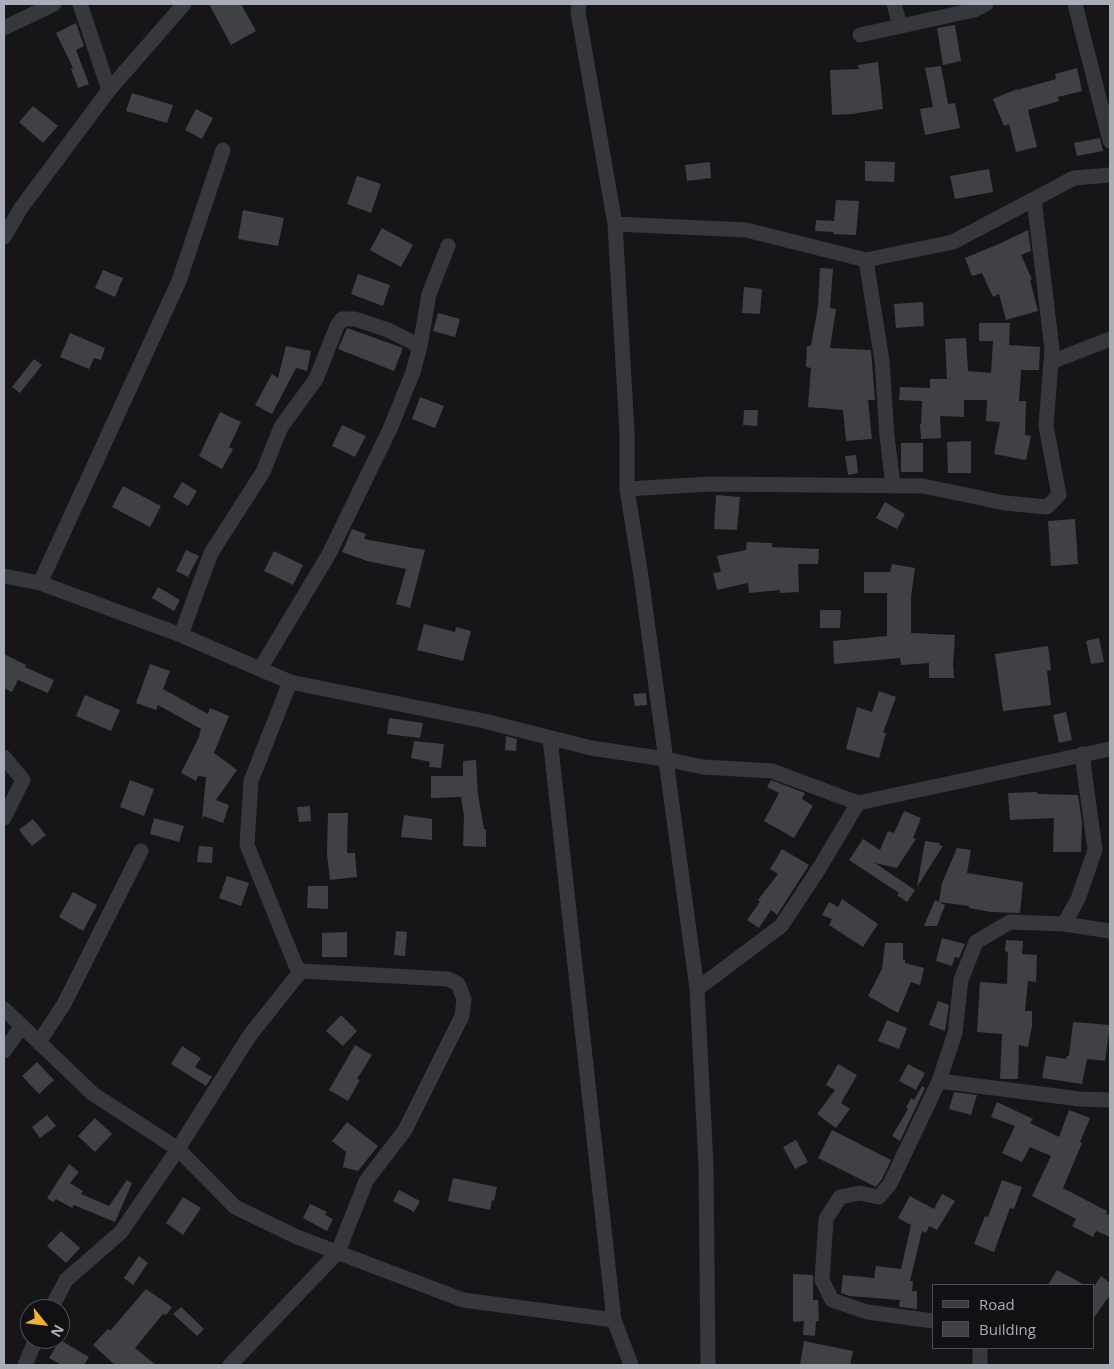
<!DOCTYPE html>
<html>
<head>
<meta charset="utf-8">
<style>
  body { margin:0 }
  #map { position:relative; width:1114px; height:1369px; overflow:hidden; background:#161618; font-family:"Open Sans",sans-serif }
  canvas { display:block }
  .frame { position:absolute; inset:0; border:5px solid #a8adb8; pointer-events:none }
  .legend { position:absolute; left:932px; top:1284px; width:162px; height:65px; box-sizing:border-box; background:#111113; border:1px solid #4d4f55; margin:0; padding:6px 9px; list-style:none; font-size:15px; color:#a8adb8 }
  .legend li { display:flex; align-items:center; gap:10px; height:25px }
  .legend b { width:25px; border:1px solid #4d4f55 }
  .north { position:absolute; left:20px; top:1299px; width:50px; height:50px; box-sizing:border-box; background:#111113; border:1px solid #4d4f55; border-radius:50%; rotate:119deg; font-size:14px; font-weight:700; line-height:20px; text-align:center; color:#a8adb8 }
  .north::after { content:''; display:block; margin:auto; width:18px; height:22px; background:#f2b134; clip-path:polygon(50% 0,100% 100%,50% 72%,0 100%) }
</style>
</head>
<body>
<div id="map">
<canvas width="1114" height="1369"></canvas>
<div class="frame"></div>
<ul class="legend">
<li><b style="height:6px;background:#37383d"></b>Road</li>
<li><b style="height:14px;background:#404145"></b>Building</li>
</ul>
<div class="north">N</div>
</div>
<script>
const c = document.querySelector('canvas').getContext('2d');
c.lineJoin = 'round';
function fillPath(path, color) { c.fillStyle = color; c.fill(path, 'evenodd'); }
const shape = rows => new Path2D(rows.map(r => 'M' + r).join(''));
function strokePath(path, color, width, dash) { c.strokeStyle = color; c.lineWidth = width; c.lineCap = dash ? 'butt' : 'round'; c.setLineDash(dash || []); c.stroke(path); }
fillPath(shape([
  [209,4,241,4,256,31,231,45],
  [76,23,84,46,76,50,89,84,78,88,71,69,73,68,56,33],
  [955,25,961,61,943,65,937,28],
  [878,62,883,109,852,114,832,115,830,70,859,69,858,65],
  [941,66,948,104,955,103,960,128,925,135,920,109,933,107,925,68],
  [1077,68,1082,91,1058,97,1059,101,1028,110,1037,147,1016,152,1009,124,1004,126,993,99,1017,89,1017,90,1056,79,1055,74],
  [132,93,173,105,167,123,126,111],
  [33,106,58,126,43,143,19,122],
  [196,109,213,118,202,139,185,130],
  [1100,138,1103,151,1077,156,1074,143],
  [865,161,895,162,894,182,865,181],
  [710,162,711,178,687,181,685,165],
  [989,169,993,192,955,199,950,176],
  [357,176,381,184,371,213,347,204],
  [836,200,859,201,856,235,833,234,834,232,815,231,816,220,834,221],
  [243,210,284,218,278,246,238,239],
  [382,228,413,245,401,267,370,250],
  [1028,230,1031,251,1021,255,1032,279,1030,280,1038,311,1006,320,999,294,993,297,982,273,972,276,965,258,1001,243],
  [820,268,833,269,830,308,836,309,830,348,871,350,875,400,868,400,872,439,846,441,843,410,808,407,811,368,806,367,807,346,811,346,818,306],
  [103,270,123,278,115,297,95,288],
  [358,274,390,285,383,306,351,294],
  [744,287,762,289,760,314,742,313],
  [923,302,924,326,896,328,894,304],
  [438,313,460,319,455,337,433,331],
  [979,323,1010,323,1009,345,1040,347,1039,370,1021,370,1019,401,1026,401,1025,435,1031,436,1026,460,994,454,1000,422,986,421,987,400,964,400,964,417,940,416,941,438,921,439,920,424,921,424,922,401,899,400,900,387,930,388,930,379,947,379,945,339,966,338,968,371,991,373,993,341,979,341],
  [347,328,403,348,394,371,338,349],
  [70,333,105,348,101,360,94,358,89,369,60,357],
  [286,346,311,351,307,371,296,368,272,414,255,405,272,374,278,378],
  [34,359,42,365,20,393,12,387],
  [420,397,444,406,435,428,412,419],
  [744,410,758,410,757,426,743,425],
  [220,412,241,422,229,447,233,449,222,469,199,456],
  [342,425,366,436,355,457,332,446],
  [971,441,971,473,948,473,947,442],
  [901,443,923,443,923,472,901,472],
  [856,455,858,473,848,475,845,456],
  [182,482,197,491,188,506,173,497],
  [123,486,161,506,150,527,112,507],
  [716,495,740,497,737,530,714,529],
  [885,502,905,514,897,529,876,518],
  [1075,519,1078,564,1051,566,1048,521],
  [352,529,366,534,364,539,425,550,410,608,396,604,406,569,367,561,342,552],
  [747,542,772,543,772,547,819,549,818,564,798,564,799,592,780,593,780,590,749,593,748,583,717,590,713,573,721,572,717,556,746,550],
  [186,550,199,556,188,577,176,571],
  [274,551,303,565,293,585,264,571],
  [892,564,915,568,911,596,911,633,955,635,953,665,954,678,929,678,929,663,901,665,900,658,834,664,833,641,887,636,887,593,864,593,864,572,890,572],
  [158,587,180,600,174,611,152,598],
  [820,610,841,610,840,628,820,628],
  [424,624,455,632,456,627,471,631,463,661,417,650],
  [1099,638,1104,662,1091,664,1086,641],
  [1048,646,1051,670,1047,671,1051,705,1003,711,995,654],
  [4,654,26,665,25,667,54,680,48,693,18,680,12,692,4,688],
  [150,664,170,671,163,689,208,714,210,708,229,716,214,753,237,770,216,800,229,805,223,823,204,816,202,820,206,777,198,776,196,781,181,773,200,735,199,735,201,729,158,705,156,710,136,703],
  [879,691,896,697,883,733,886,733,879,758,846,749,857,707,872,712],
  [646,693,647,705,635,706,633,694],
  [85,695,120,710,111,731,76,716],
  [1066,712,1072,740,1059,743,1053,715],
  [389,718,423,723,420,738,387,734],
  [506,736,517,739,516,751,505,750],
  [414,741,444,744,441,768,429,767,430,762,411,758],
  [476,760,478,794,484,829,486,829,486,847,463,846,464,816,461,797,431,798,431,776,463,776,463,761],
  [130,780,154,789,144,816,120,807],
  [771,780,805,793,802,799,813,806,794,838,764,821,779,793,767,787],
  [1037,792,1037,794,1078,795,1082,822,1081,852,1053,852,1054,818,1010,820,1008,793],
  [310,806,311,821,299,822,297,807],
  [904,811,921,818,913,838,916,839,897,868,875,863,915,890,907,902,897,895,899,893,849,860,863,839,880,850,888,831,894,833],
  [328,813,348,813,347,853,355,853,357,877,330,880,327,854],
  [404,815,432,819,432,840,401,837],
  [154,818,184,826,179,842,150,834],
  [33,819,46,835,32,846,19,830],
  [925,841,940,843,939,845,943,846,917,887],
  [199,846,213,847,212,863,197,862],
  [957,848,971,850,967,873,1023,882,1020,913,991,912,969,908,969,906,939,902,942,883],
  [782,849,809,865,777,915,771,910,759,928,747,920,760,902,758,900,778,874,770,869],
  [227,876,249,883,241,906,219,898],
  [308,886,328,886,328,909,307,908],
  [73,892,97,905,83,931,59,917],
  [842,899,878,924,863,947,829,925,832,919,822,915,829,902,838,907],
  [935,900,945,905,937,926,924,926],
  [396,931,407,932,405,956,394,955],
  [347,932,347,957,322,957,322,933],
  [942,938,965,944,959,958,955,957,952,966,936,961],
  [1006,940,1023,941,1022,954,1037,955,1036,982,1028,981,1025,1011,1032,1011,1032,1026,1028,1047,1019,1045,1018,1079,1000,1079,1002,1034,977,1032,980,982,1007,984,1008,952,1005,951],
  [885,943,903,943,903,960,905,960,905,963,924,968,920,985,911,982,898,1013,868,996,882,969],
  [938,1001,949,1005,945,1031,929,1025],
  [341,1015,357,1031,343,1046,326,1031],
  [887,1020,907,1028,899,1049,878,1041],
  [1073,1022,1110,1025,1105,1061,1087,1059,1082,1084,1042,1078,1046,1056,1066,1059,1067,1056,1069,1056],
  [355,1045,372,1055,357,1079,360,1080,348,1101,329,1090],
  [182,1046,201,1058,195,1067,212,1077,206,1086,171,1064],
  [37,1062,54,1080,39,1094,22,1076],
  [838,1064,857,1075,841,1103,850,1109,836,1128,817,1114,835,1090,826,1085],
  [908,1064,925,1073,916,1090,899,1081],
  [922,1086,925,1088,900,1141,892,1136,908,1109,906,1108,911,1098,914,1100],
  [954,1092,977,1095,971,1115,949,1109],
  [997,1102,1033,1119,1030,1123,1059,1137,1069,1110,1090,1118,1080,1142,1082,1143,1063,1188,1107,1211,1106,1214,1110,1215,1110,1237,1096,1231,1093,1237,1072,1226,1076,1219,1032,1196,1051,1156,1030,1147,1022,1162,1002,1153,1015,1126,991,1117],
  [47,1115,56,1126,40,1138,32,1127],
  [95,1118,112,1134,95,1152,78,1136],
  [347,1122,378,1146,358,1171,343,1167,346,1152,332,1141],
  [832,1130,891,1160,882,1179,876,1187,818,1158],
  [796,1140,808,1162,795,1169,783,1147],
  [69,1164,79,1172,70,1183,83,1191,81,1194,109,1206,127,1180,132,1183,115,1222,74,1205,72,1208,56,1199,53,1202,47,1198],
  [453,1178,497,1187,494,1201,492,1200,490,1210,448,1201],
  [1002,1180,1022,1187,1014,1209,1010,1208,994,1252,974,1244,985,1216,988,1217],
  [399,1190,420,1201,414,1212,393,1201],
  [942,1194,955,1201,937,1230,929,1226,926,1233,922,1231,910,1281,913,1281,912,1291,917,1291,917,1309,899,1307,900,1300,850,1296,841,1293,843,1275,874,1278,876,1266,901,1269,911,1225,898,1218,910,1196,934,1209],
  [183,1197,201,1208,183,1235,166,1223],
  [310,1204,327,1212,325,1215,333,1219,327,1231,303,1218],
  [61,1231,80,1248,66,1263,47,1246],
  [139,1256,148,1263,133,1285,124,1278],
  [1057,1270,1085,1285,1048,1285],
  [793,1274,813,1275,813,1300,818,1300,819,1321,816,1321,815,1336,803,1335,804,1321,793,1322],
  [1101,1276,1110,1283,1110,1295,1093,1319,1093,1288],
  [146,1289,172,1307,166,1315,163,1314,135,1348,156,1365,115,1365,93,1345,108,1329,110,1331],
  [181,1307,204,1329,197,1336,173,1314],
  [60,1340,89,1357,84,1365,62,1365,49,1358],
  [804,1341,853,1351,850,1365,800,1365]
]), '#404145');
strokePath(shape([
  [80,4,109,90],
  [579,4,578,12,615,224,627,432,627,489,641,576,697,989,706,1165,708,1365],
  [894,4,900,26],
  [1075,4,1110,141],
  [4,28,54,4],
  [860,35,974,10,986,4],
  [615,224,746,230,866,260,953,242,1074,178,1110,175],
  [4,237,21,208,109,90,184,4],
  [866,260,882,361,887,436,893,485],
  [1051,362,1110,339],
  [627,489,710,484,923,486,1005,503,1047,507,1059,495,1046,426,1052,349,1034,199],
  [4,576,40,583,181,635,290,682,484,721,591,748,665,759,703,767,772,771,858,803,1110,749],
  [40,583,179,281,223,150],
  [181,635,211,553,263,472,281,427,316,379,337,326,342,319,355,319,388,330,420,346],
  [260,669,329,554,390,429,413,372,420,346,429,294,448,246],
  [550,738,614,1320,631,1365],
  [4,757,23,780,4,818],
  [1064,924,1110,931],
  [697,989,781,926,820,867,858,803],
  [4,1009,93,1094,178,1149,235,1207,297,1237,463,1300,614,1320],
  [39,1042,64,1004,141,851],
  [4,1051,22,1026],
  [939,1081,1080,1099,1110,1100],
  [51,1309,66,1280,121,1232,178,1149,250,1035,301,971],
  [933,1321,867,1312,832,1300,822,1280,826,1219,840,1197,859,1193,879,1197,890,1184,939,1081,955,1033,961,980,976,942,1010,922,1064,924,1078,899,1095,850,1082,754],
  [25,1365,36,1339],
  [230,1365,338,1252,366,1181,405,1130,462,1016,464,999,458,984,448,979,301,971,296,966,247,845,251,781,290,682],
  [980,1365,980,1348]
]), '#37383d', 15);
</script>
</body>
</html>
